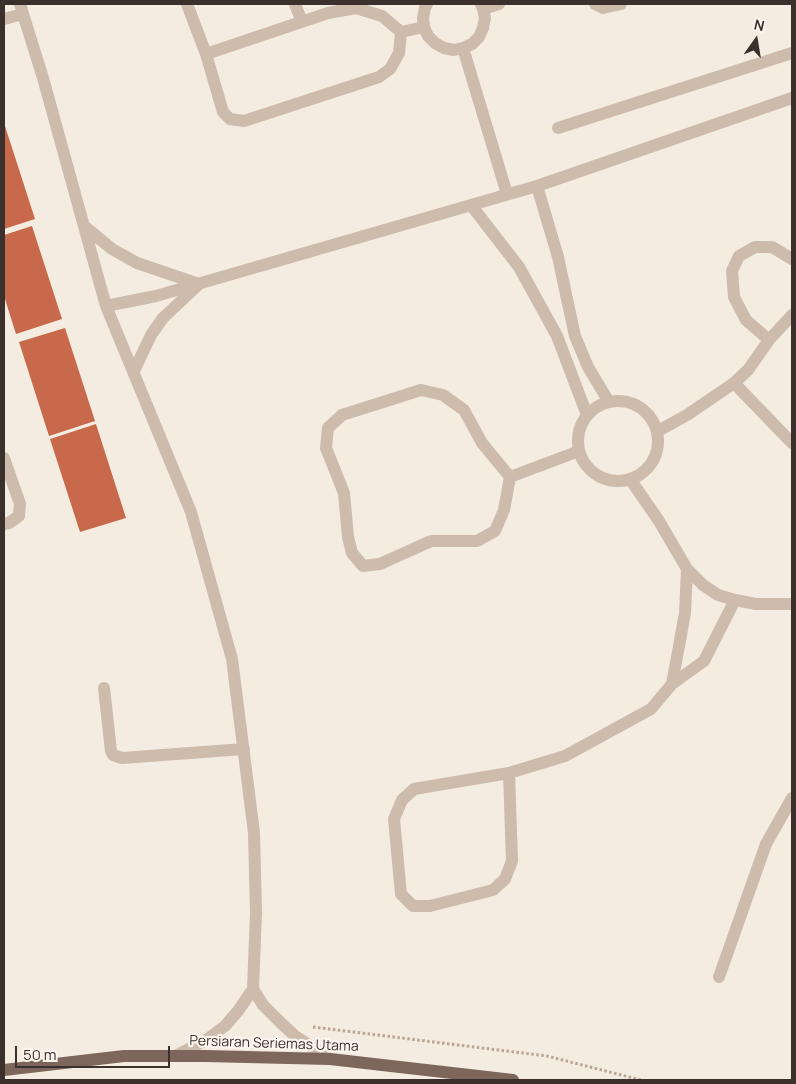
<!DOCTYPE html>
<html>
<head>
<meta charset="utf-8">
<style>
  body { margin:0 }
  #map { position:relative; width:796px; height:1084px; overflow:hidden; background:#f4ebe1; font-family:Manrope,sans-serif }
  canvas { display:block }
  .frame { position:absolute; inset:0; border:5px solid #3b302b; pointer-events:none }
  .north { position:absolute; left:731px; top:15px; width:50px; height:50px; -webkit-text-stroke:4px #fbf5ee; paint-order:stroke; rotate:13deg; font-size:14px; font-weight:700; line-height:20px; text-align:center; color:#3b302b }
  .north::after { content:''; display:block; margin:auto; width:18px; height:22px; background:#3b302b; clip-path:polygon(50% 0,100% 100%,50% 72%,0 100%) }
  .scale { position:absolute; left:15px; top:1046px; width:155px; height:22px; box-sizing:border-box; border:2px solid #3b302b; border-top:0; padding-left:6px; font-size:15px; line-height:18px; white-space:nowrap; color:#3b302b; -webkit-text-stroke:4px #fbf5ee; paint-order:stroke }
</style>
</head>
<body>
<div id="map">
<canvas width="796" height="1084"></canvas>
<div class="frame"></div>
<div class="north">N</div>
<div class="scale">50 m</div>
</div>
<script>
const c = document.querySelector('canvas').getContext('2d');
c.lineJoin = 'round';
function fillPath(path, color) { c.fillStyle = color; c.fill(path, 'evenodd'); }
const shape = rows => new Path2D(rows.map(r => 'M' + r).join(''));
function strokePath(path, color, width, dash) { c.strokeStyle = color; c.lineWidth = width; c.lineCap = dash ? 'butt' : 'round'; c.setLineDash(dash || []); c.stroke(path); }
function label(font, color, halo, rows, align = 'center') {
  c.font = font + ' Manrope,sans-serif'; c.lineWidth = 4.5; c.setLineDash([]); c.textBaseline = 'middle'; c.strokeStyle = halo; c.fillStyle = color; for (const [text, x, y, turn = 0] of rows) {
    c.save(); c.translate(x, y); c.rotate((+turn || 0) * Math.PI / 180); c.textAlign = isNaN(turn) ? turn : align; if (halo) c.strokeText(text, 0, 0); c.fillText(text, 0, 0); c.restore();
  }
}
fillPath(shape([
  [4,123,35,219,4,229],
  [32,226,62,319,16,334,4,296,4,235],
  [65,328,95,421,49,436,19,342],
  [96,424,126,518,80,532,50,439]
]), '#c8694b');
strokePath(shape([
  [313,1027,547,1056,641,1080]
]), '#b9a596', 3, [2.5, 2.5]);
strokePath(shape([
  [20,4,43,78,106,306,191,512,232,659,254,833,256,913,253,989,238,1011,225,1026,206,1040,175,1056],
  [187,4,206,54,223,112,230,119,244,121,379,77,390,69,399,53,401,32,424,27],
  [295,4,302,22],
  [427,4,425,8,423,18,424,27,428,36,435,43,444,48,454,50,463,48,472,44,479,37,483,28,485,18,483,9,481,4],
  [595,4,603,8,621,4],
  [483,9,499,4],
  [4,19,23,14],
  [463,48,507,194],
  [206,54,328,13,356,8,382,16,401,32],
  [558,128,792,53],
  [537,186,558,257,575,336,588,367,609,402],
  [471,205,519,267,557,336,587,415],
  [84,226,112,249,137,263,199,284],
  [106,306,156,296,537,186,792,98],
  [769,340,746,320,734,297,732,271,739,256,755,247,772,247,792,259],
  [134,371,151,335,163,318,197,286],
  [734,383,792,443],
  [421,390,443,395,464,410,482,443,510,477,504,510,495,531,477,541,431,541,380,564,363,566,352,553,348,537,344,493,326,448,328,428,342,415,421,390],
  '578 441a40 40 0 1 1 80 0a40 40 0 1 1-80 0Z',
  [658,431,687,415,734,383,748,370,769,340,792,315],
  [4,458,20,504,19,516,9,523,4,524],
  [510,477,579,451],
  [630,479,659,521,687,569,703,585,718,595,735,600,756,604,792,604],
  [687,569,685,613,672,684,704,661,735,600],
  [104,688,111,751,113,755,122,758,244,749],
  [509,773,512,861,505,879,493,890,430,906,413,906,401,894,394,819,402,800,414,789,509,773,565,756,651,709,672,684],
  [719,977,766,844,792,798],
  [253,989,263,1005,280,1022,295,1036,330,1059]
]), '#cdbbac', 12);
strokePath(shape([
  [4,1070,124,1056,205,1056,330,1059,513,1080]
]), '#7d675c', 12);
label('14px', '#3b302b', '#fbf5ee', [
  ["Persiaran Seriemas Utama",274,1044,2]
]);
</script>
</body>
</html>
